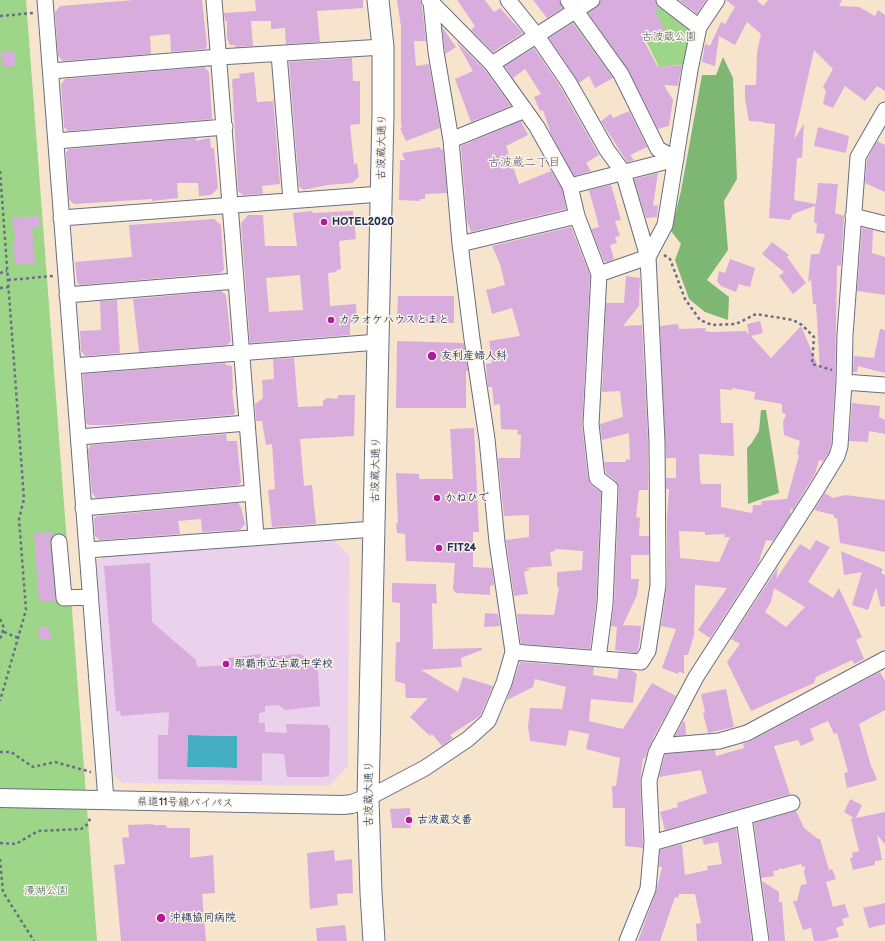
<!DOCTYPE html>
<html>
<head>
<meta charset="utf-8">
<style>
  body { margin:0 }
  canvas { display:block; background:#f7e4cc }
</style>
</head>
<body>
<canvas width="885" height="941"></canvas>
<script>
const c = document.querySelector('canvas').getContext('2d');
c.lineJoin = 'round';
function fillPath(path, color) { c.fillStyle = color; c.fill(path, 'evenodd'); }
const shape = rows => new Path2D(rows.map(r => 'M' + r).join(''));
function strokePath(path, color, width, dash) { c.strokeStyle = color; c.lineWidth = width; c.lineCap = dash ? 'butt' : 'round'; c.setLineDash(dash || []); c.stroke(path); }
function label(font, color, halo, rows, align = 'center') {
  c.font = font + ' "Balsamiq Sans","Klee One",sans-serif'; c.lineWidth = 3; c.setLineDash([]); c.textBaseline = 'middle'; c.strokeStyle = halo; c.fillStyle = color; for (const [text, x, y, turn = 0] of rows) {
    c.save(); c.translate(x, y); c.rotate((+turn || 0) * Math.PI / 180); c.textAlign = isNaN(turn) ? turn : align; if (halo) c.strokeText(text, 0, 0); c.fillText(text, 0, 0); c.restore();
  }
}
fillPath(shape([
  [333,539,349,555,348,766,329,786,122,783,113,774,97,562,104,556]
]), '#ead1ec');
fillPath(shape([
  [0,0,26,0,97,941,0,941],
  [626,0,659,0,694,27,687,64,659,67]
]), '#9dd688');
fillPath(shape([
  [723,57,733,78,737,179,724,201,728,250,707,280,729,297,728,320,705,312,689,299,675,260,681,244,671,231,681,191,702,75,716,75],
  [761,410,766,410,779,493,748,504,747,448,751,444,759,431]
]), '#7eb774');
fillPath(shape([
  [188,735,237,736,237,768,187,767]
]), '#44afc2');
fillPath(shape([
  [134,0,202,0,207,46,205,49,171,52,170,34,150,36,151,54,63,61,58,56,55,12,60,6],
  [255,0,363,0,363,8,317,11,320,42,286,44,285,28,271,29,271,21,251,21,253,46,235,47,235,45,230,45,227,38,227,21,225,21,224,13,256,11],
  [397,0,420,0,422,6,426,41,414,41,416,66,429,64,440,128,406,141,400,128,402,127,401,123,401,27],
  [457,0,485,0,494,12,500,8,523,33,493,52,471,30,475,26],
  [533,0,559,0,563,8,547,18],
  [601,0,655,0,660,8,655,10,665,31,644,41,658,67,682,65,678,86,664,85,673,100,669,126,658,129,628,69,588,13,597,7],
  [679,0,706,0,697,14],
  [726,0,757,0,763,6,768,0,842,0,839,6,859,7,875,16,878,10,885,15,885,91,877,86,865,101,845,86,833,108,823,104,826,91,823,87,833,69,814,50,794,139,804,124,802,158,797,158,794,200,816,204,818,183,838,184,835,213,844,216,841,265,837,266,835,382,831,444,829,452,823,461,819,460,815,474,793,510,791,508,790,515,773,541,766,540,758,564,710,638,698,630,727,588,695,585,694,635,688,655,684,655,684,674,679,671,678,674,662,668,676,629,661,626,667,585,667,517,669,489,666,489,666,478,676,478,676,458,666,458,660,326,678,324,679,329,706,328,705,331,710,332,746,331,749,335,747,324,760,321,763,333,751,336,771,358,801,326,820,371,816,304,813,304,811,279,808,282,811,254,819,254,825,234,816,233,817,223,814,223,815,206,793,214,790,220,769,218,775,124,764,123,764,122,749,121,745,99,745,85,756,85,757,52,761,34,747,22,735,45,719,36,715,66,702,62,705,44,710,46,721,22,725,24,735,7],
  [732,388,755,392,754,399,782,404,782,412,786,415,783,422,784,435,800,441,797,455,799,455,787,499,762,501,761,505,753,505,752,513,721,507,721,484,701,484,700,478,699,454,734,456,733,423,721,423,720,389,732,390],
  [679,531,705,532,705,535,725,534,724,537,730,537,719,562,680,558],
  [573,23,613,78,595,88,589,76,579,83,549,38],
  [442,27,456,47,445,54,445,51],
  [456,41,485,70,511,106,471,122,455,79,473,71],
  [534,48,561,88,599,155,586,163,591,171,574,176,551,134,543,110,540,111,534,97,541,94,525,69,513,78,505,66],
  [1,52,14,52,16,66,3,67],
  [352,58,353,81,360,81,360,124,350,125,354,164,357,163,359,177,352,183,327,185,303,190,299,186,289,62],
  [204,67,209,72,212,119,68,131,64,127,61,84,65,79],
  [254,72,257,102,274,101,273,97,280,184,262,186,263,194,243,195,238,191,232,79,240,78,239,74],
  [629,111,647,147,630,155,634,160,627,162,601,121,611,114,613,118],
  [521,121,528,135,506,146,519,184,551,171,562,189,566,209,471,232,467,221,461,146],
  [818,127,849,136,846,153,814,146],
  [197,138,195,141,210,138,211,148,214,148,218,188,211,195,199,196,198,183,177,183,178,198,152,201,152,199,74,204,69,199,66,152,69,149],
  [877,141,885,145,885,192,865,183,867,160],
  [440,147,441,150,443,149,447,193,425,194,425,199,420,199,420,201,399,200,400,160,405,160,402,153],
  [658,173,653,206,658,205,657,217,646,218,634,179],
  [611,185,621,220,615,221,620,236,615,237,617,243,610,245,614,259,608,262,604,261,591,229,599,227,589,190],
  [312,211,313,213,353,211,356,239,339,241,341,269,337,270,336,272,328,273,330,306,356,304,357,322,350,323,350,335,250,343,241,223,248,215,263,215,265,246,297,246,293,213],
  [300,275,303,310,269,312,266,278],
  [39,216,40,227,32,227,35,263,15,264,13,242,16,242,12,218],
  [214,219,221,225,224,270,220,273,80,285,77,282,75,262,132,257,129,225],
  [571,227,590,275,582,425,588,479,591,485,601,492,596,603,590,649,521,644,517,614,554,615,559,587,557,587,557,572,582,570,583,551,555,549,555,551,550,552,552,566,523,568,531,569,524,572,528,594,514,596,506,540,529,537,529,515,504,516,498,458,520,458,521,435,517,434,518,430,501,429,500,404,494,405,492,387,488,387,486,364,492,363,489,341,520,336,512,308,492,314,486,290,505,285,500,264,492,246],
  [862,228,873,230,872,253,885,257,885,295,857,291],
  [772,242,789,255,787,257,806,283,793,294,779,276,784,272,762,254],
  [730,259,755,268,750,287,739,284,736,292,721,286,717,281,719,271,725,273],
  [626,276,640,278,639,306,623,326,642,325,648,442,648,490,639,490,636,517,640,518,639,536,649,536,649,555,631,555,631,579,639,579,637,595,623,625,641,626,639,647,636,653,615,650,617,627,611,626,614,604,619,488,616,481,606,473,604,462,626,462,626,459,630,460,629,433,602,440,600,424,623,417,620,391,602,392,606,303,624,303],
  [221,291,226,295,231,341,227,345,139,352,133,299],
  [398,296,454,296,454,323,397,323],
  [117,300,120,353,85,356,81,351,80,331,101,330,100,301],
  [880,329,885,330,885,373,858,366,857,372,853,372,854,356,874,358],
  [397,341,464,343,468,371,466,371,466,408,396,408],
  [294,358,298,407,323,406,323,401,327,398,337,399,338,395,355,395,354,436,300,439,304,486,312,485,316,524,272,527,268,490,275,489,272,444,266,445,262,421,256,421,255,404,263,398,262,380,274,379,273,359],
  [225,363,226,365,232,366,233,390,232,390,235,413,233,415,109,425,89,425,86,423,83,374],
  [852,403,880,406,879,417,885,420,885,434,869,431,868,442,849,441],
  [474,428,479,532,473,532,473,567,492,568,494,585,490,586,490,595,456,593,453,589,455,563,406,561,405,534,397,533,396,523,398,523,396,473,419,474,419,479,453,479,450,429],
  [226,434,227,441,237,441,241,482,238,485,96,498,92,493,88,450,91,445],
  [825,493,833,498,845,495,885,500,885,552,840,543,837,518,834,518,834,515,814,510],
  [238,503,241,507,245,524,240,530,202,532,201,519,178,521,180,534,100,540,95,536,94,518,98,516],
  [52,532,50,543,56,601,39,602,34,533],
  [816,540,830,547,808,582,833,598,839,588,862,637,856,640,864,659,854,664,852,660,816,677,814,683,751,711,727,662,740,644,731,639,778,567,776,579,800,544,810,550],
  [774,588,805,607,786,627,765,612,771,602],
  [841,551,883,569,881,573,885,575,885,606,881,607,876,587,868,610,852,605,862,572,844,575],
  [150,563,152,622,196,660,197,667,228,665,228,658,261,654,261,657,300,654,314,662,318,672,320,706,286,710,278,705,265,706,265,712,259,713,259,723,265,723,265,732,287,733,286,724,327,725,330,729,329,775,325,777,287,777,284,754,262,753,262,781,158,779,158,735,168,735,169,712,121,716,120,711,116,711,104,566],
  [188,735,237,736,237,768,187,767],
  [392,583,436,584,437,604,432,603,433,649,482,648,482,650,461,658,462,667,421,670,458,692,463,677,493,686,480,716,450,735,453,738,442,746,432,734,430,736,410,717,428,698,406,698,405,684,395,681,396,642,400,642,400,603,392,602],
  [485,613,498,614,500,626,484,627],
  [38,627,50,627,51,640,39,640],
  [520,662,594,667,593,675,617,679,619,669,631,670,637,674,633,703,591,699,589,721,623,729,652,683,676,696,651,742,645,758,643,758,640,781,643,848,625,846,625,808,613,808,612,786,616,786,620,758,586,749,589,734,569,730,566,746,530,741,528,727,530,708,562,709,566,687,535,679,533,687,507,700],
  [880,672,885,681,885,710,859,724,872,769,873,769,877,780,847,788,844,773,848,772,837,733,834,734,828,721,810,729,814,740,801,746,798,740,774,746,790,794,665,830,660,812,678,807,677,803,707,793,701,770,659,777,665,754,715,750,716,756,744,748,743,744,751,741],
  [726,689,734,727,708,733,703,713,705,712,701,694],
  [683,722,685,722,686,735,675,736],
  [850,799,862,805,856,818,885,812,885,844,877,835,882,860,875,861,875,865,853,870,850,858,853,857,852,853,859,851,851,819,854,818,844,812],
  [410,808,411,828,392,828,390,809],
  [796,811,804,828,818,839,820,839,829,870,832,869,836,879,826,882,833,907,845,904,849,917,842,919,844,925,836,928,839,937,824,941,814,941,811,928,803,930,793,901,797,901,801,885,807,884,804,872,805,866,802,867,801,864,782,869,779,868,779,870,773,871,774,876,761,878,754,823],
  [153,824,153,825,166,825,167,828,190,828,190,858,213,855,215,893,202,894,206,941,121,941,114,865,125,864,122,838,129,837,128,825],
  [736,828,752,941,697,941,696,924,701,923,695,894,679,894,678,898,675,897,660,941,638,941,656,892,662,867,659,867,660,850,682,844,685,875,708,870,707,866,722,864,718,842,704,845,702,838],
  [334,850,335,861,352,859,353,893,337,894,338,905,310,909,307,853],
  [762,881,779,892,779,902,782,902,785,941,770,941],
  [885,903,885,924,869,928,863,908],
  [345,925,347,941,317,941,316,928]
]), '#d8addd');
const minor = shape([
  [45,0,106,800],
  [214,0,256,536],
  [429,0,492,64,537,127,570,186,577,216,599,274,591,424,597,478,610,488,605,604,598,659],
  [508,0,537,36,569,83,607,150,623,172,648,257,657,442,658,585,648,651,641,662,513,652],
  [568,0,621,74,658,149,676,159],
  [664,0,699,27],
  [279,54,291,200],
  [492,64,592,0],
  [51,71,219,57,383,47],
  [451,140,525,110],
  [56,141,225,127],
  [570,186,676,159],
  [853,216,885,224],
  [61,218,381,194],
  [460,244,577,216],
  [599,274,648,257,665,225,690,70,699,27,717,0],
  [67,295,236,281],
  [73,366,378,342],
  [844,382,885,385],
  [79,437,247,423],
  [83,508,252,493],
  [59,542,64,598,90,597],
  [87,550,374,529],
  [659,746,719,741,747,733,885,659],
  [368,798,425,768,468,739,488,721,504,683,513,652,497,542,487,439,472,339,460,244,451,140,436,52,431,2],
  [744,817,761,941],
  [652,843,792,803],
  [627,941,648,889,652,843,649,781,656,753,696,677,815,492,837,456,840,446,844,382,845,335,858,157,885,110]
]);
const major = shape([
  [0,798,343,805,352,804,368,798]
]);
const highway = shape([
  [374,941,371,893,368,798,383,113,383,47,378,0]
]);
strokePath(minor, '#686e84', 17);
strokePath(major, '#686e84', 20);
strokePath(highway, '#686e84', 23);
strokePath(shape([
  [0,16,33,13],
  [0,171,24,499,19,519,26,610,0,701],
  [664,255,670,259,685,299,700,320,712,325,736,324,756,314,793,320,802,325,814,337,812,364,832,370],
  [0,273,7,271],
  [8,280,53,276],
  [0,288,9,287],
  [0,619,4,628,0,639],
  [4,632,18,638],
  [0,752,11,752,33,767,55,762,91,772],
  [0,843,16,844,38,831,81,829,88,824,91,816],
  [0,859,3,892,34,941]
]), '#686e84', 2.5, [3, 3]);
strokePath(minor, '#fff', 15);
strokePath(major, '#fff', 18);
strokePath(highway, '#fff', 21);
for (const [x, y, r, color] of [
  [324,222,4,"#b5179e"],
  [331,320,4,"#b5179e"],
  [432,356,5,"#b5179e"],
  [437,498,4,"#b5179e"],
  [439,548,4,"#b5179e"],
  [226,664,4,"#b5179e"],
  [409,820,4,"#b5179e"],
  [161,918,5,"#b5179e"]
]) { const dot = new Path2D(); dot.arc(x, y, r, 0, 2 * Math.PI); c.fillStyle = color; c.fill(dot); strokePath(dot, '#fcf5e5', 1.5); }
label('11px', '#3c5968', '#fcf5e5', [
  ["古波蔵公園",669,37],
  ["漫湖公園",46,891]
]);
label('11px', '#1b2f5e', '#fcf5e5', [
  ["古波蔵大通り",382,147,-89],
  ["古波蔵大通り",376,470,-89],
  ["古波蔵大通り",369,794,-90],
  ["県道11号線バイパス",185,803,1]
]);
label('bold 11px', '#1b2f5e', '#fcf5e5', [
  ["HOTEL2020",332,222],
  ["カラオケハウスとまと",339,320],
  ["友利産婦人科",441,356],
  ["かねひで",445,498],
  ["FIT24",447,548],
  ["那覇市立古蔵中学校",234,664],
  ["古波蔵交番",417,820],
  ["沖縄協同病院",170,918]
], 'left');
label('12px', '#5d5b8a', '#fcf5e5', [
  ["古波蔵二丁目",524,163]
]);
</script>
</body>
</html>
